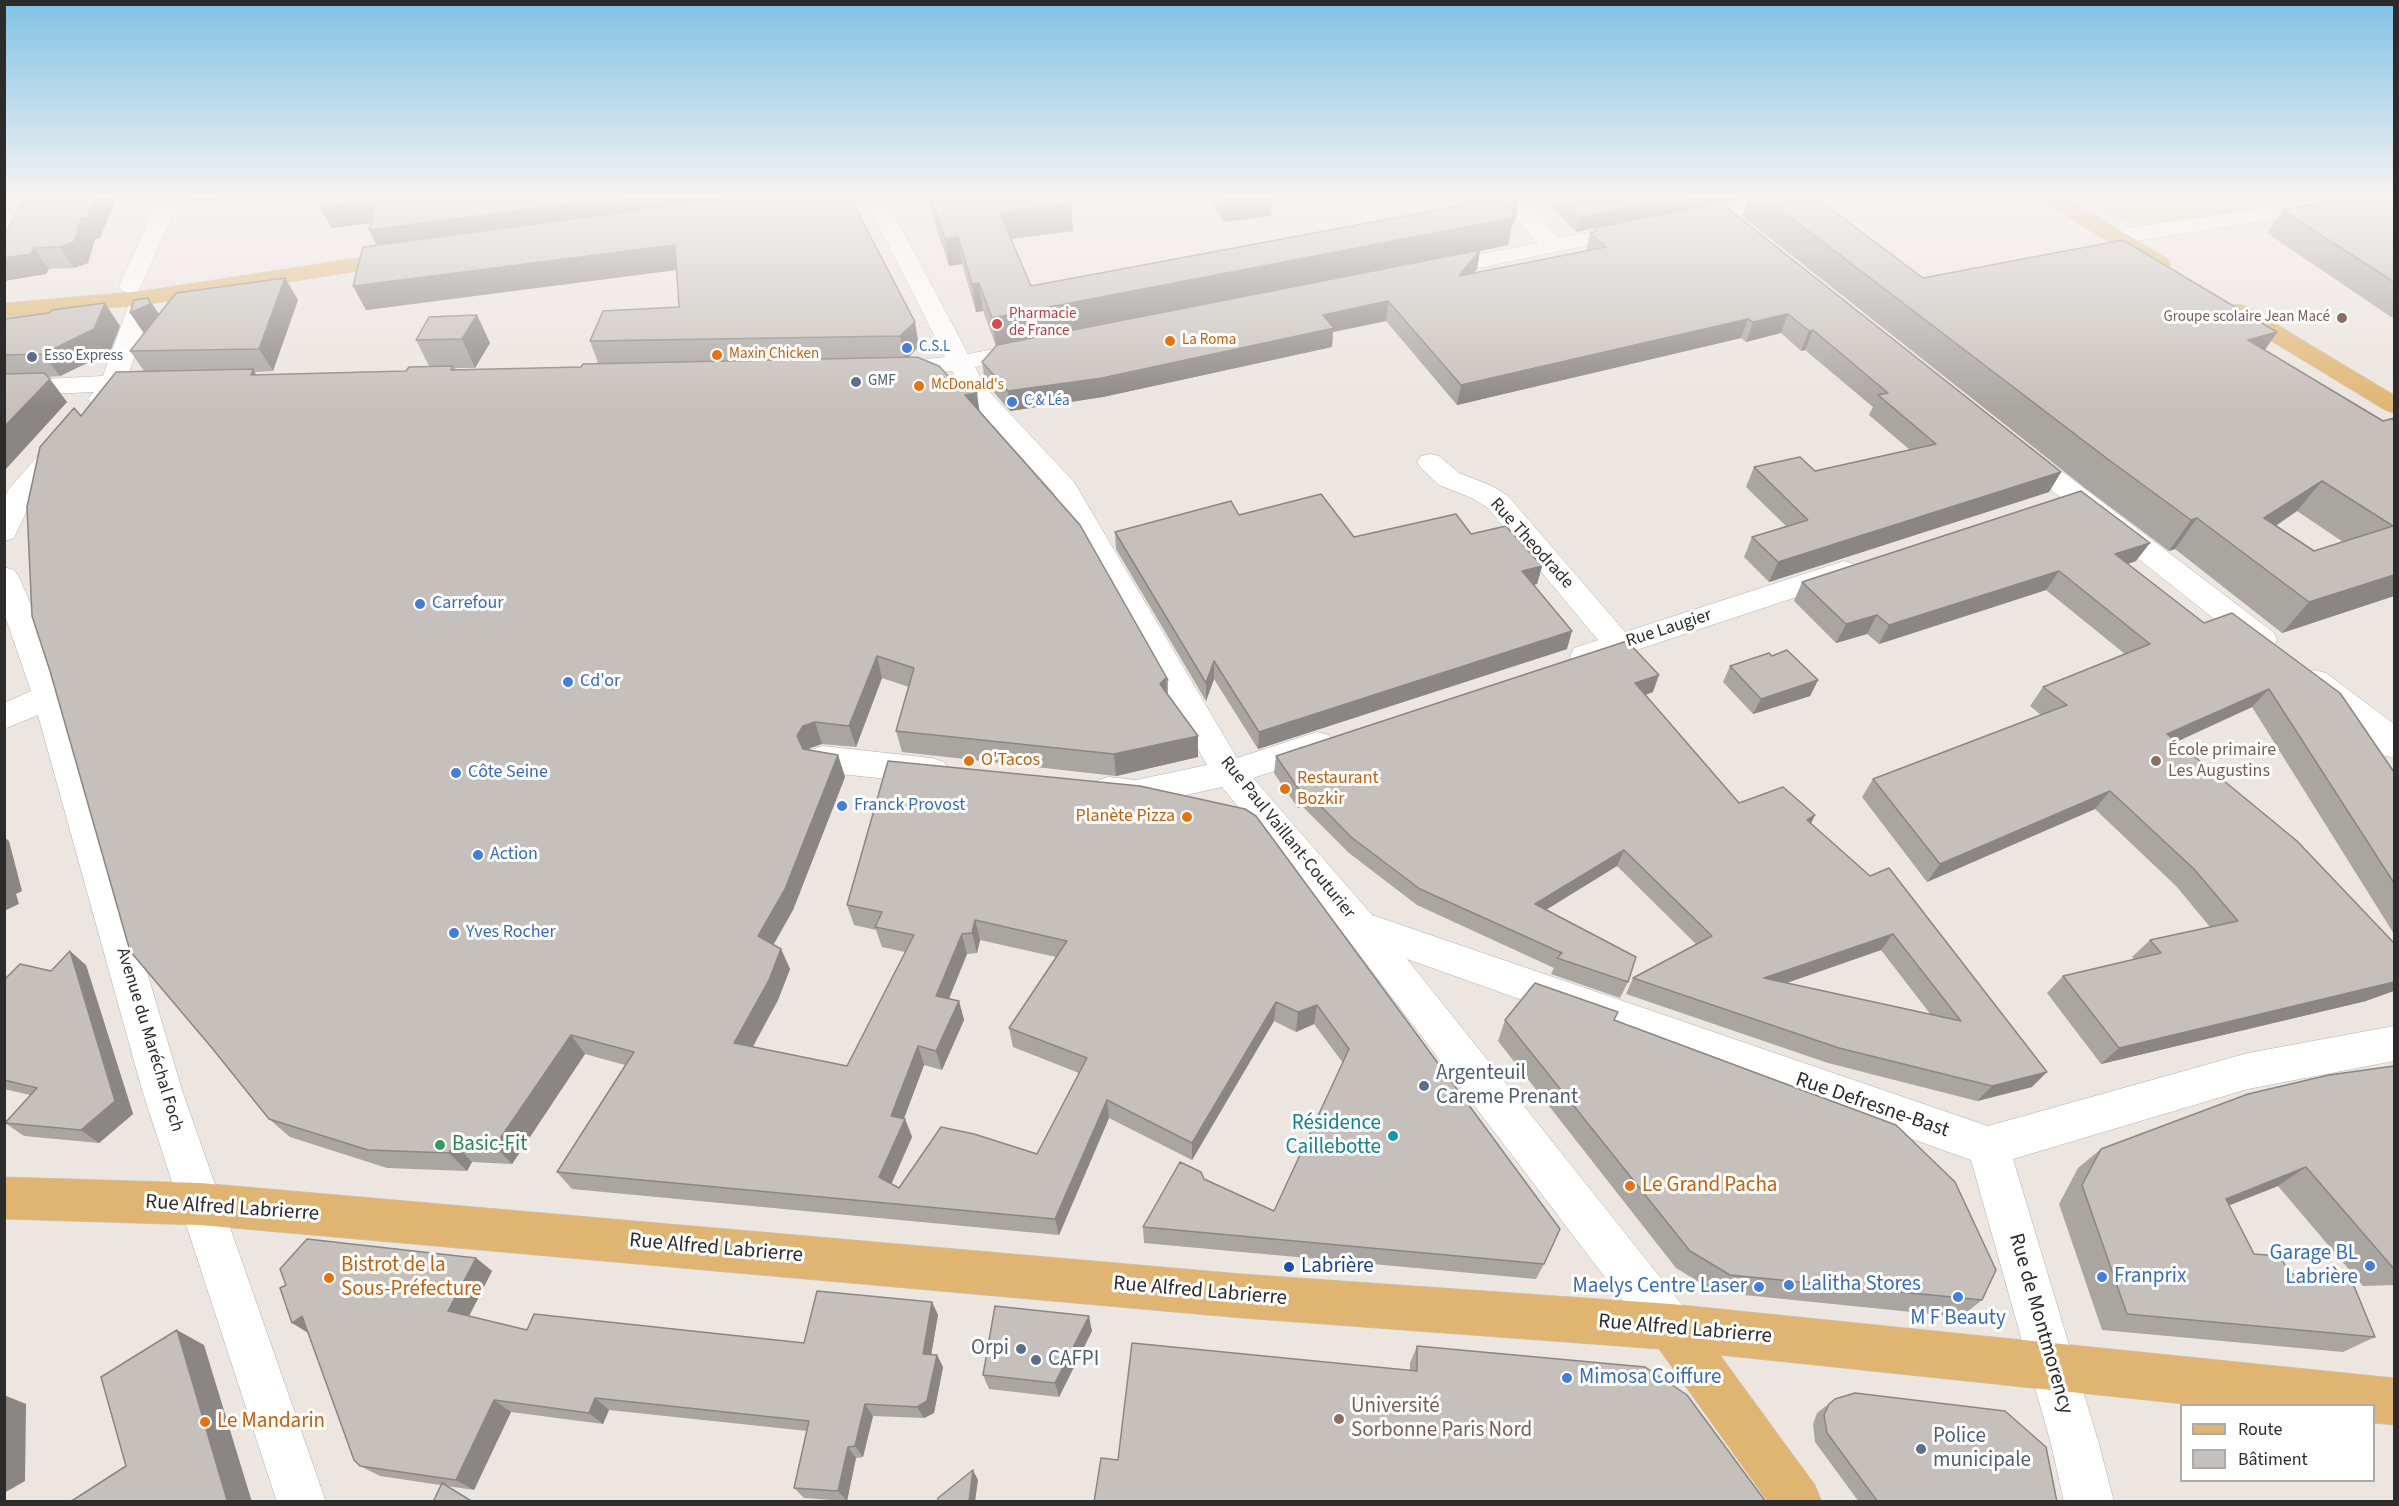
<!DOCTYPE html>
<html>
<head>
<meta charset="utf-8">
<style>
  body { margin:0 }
  #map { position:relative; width:2399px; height:1506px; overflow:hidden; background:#ece5e0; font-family:"Source Sans 3",sans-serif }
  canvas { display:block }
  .frame { position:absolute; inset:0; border:6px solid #2c2c2c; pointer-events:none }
  .legend { position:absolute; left:2180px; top:1404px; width:195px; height:78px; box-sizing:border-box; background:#fff; border:2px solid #ababab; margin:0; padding:8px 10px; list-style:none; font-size:18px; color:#2c2c2c }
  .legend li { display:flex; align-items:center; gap:12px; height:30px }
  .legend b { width:30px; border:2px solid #ababab }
</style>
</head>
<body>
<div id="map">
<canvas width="2399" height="1506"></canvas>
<div class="frame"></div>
<ul class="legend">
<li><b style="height:8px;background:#e0b571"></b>Route</li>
<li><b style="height:16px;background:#c5c0bb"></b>Bâtiment</li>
</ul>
</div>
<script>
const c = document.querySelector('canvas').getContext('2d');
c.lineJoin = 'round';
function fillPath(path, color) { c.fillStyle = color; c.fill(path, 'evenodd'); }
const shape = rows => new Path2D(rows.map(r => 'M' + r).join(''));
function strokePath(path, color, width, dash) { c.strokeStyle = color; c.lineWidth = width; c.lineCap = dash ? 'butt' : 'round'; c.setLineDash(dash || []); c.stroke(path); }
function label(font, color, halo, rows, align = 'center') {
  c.font = font + ' "Source Sans 3",sans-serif'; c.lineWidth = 6; c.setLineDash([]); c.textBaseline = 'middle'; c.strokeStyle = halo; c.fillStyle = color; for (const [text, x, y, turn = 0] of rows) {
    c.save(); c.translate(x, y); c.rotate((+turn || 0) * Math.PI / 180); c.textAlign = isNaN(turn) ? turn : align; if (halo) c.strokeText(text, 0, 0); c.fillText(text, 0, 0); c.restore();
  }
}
fillPath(shape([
  [2086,197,2297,197,2303,201,2146,225,2126,221]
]), '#c0dba4');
const minor = shape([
  [160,197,181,197,141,286,138,291,130,293,122,291,119,286,160,197],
  [864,197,885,197,968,354,1030,342,1039,344,1042,349,1039,354,975,367,985,387,1074,482,1237,758,1317,732,1329,735,1333,744,1329,753,1253,778,1372,915,1988,1126,2248,1053,2394,1026,2394,1061,2248,1089,2013,1159,2099,1444,2114,1502,2064,1502,2051,1444,1971,1160,1407,959,1687,1311,1694,1327,1687,1343,1671,1350,1655,1343,1346,937,1222,787,1136,806,1096,799,1091,790,1096,781,1108,777,1136,780,1207,765,1053,492,965,395,952,371,894,377,885,375,882,370,885,365,894,363,945,357,864,197],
  [1498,197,1520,197,1558,238,1633,224,1641,225,1644,230,1641,235,1633,236,1434,277,1426,275,1423,270,1426,265,1538,243,1498,197],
  [1761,197,1806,197,1803,201,1796,203,1686,224,1678,223,1675,218,1678,213,1686,212,1761,197],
  [2337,197,2391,197,2388,201,2381,203,2116,244,2108,242,2105,237,2108,232,2116,230,2337,197],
  [143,291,151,293,155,298,128,375,153,374,162,376,165,381,162,386,120,390,110,404,101,407,92,404,88,399,94,392,4,396,4,381,103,376,131,298,135,293,143,291],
  [64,434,73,436,77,442,35,493,14,538,4,541,4,499,8,490,55,436,64,434],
  [2021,445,2030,447,2273,632,2277,640,2273,648,2262,651,2251,648,2012,459,2008,453,2012,447,2021,445],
  [1430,454,1439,456,1459,473,1492,486,1508,496,1625,632,1844,561,1854,564,1859,571,1854,578,1585,667,1574,664,1570,656,1574,648,1598,640,1488,508,1472,498,1439,485,1421,468,1417,462,1421,456,1430,454],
  [4,567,14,570,19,577,42,630,65,696,182,1090,326,1502,277,1502,142,1090,38,715,4,729,4,703,31,691,4,613,4,567],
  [2315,670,2326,673,2394,724,2394,758,2382,755,2377,746,2304,689,2299,681,2304,673,2315,670],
  [823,746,932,758,944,762,949,771,944,780,932,784,823,772,811,768,806,759,811,750,823,746]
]);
const major = shape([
  [810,197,871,197,868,201,861,203,792,212,785,210,781,206,785,202,810,197],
  [2039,197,2064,197,2168,259,2171,264,2168,269,2160,271,2152,269,2042,201,2039,197],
  [402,251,410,253,413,258,410,263,143,305,4,317,4,303,143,291,402,251],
  [2238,304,2246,306,2394,395,2394,413,2385,410,2230,316,2226,311,2230,306,2238,304],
  [4,1177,200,1183,1242,1274,1671,1304,2394,1378,2394,1425,2374,1423,2374,1406,2203,1406,1720,1355,1815,1485,1822,1502,1768,1502,1659,1349,1242,1318,200,1225,4,1219,4,1177]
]);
strokePath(minor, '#adb0b7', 1);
strokePath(major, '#c4c4c4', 1);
fillPath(minor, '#fff');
fillPath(major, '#e0b571');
fillPath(shape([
  [926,197,1068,197,1071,204,1073,231,1011,239,1031,286,1457,206,1450,197,1519,197,1515,221,1512,225,1508,245,1480,251,1477,269,1474,273,1586,251,1590,233,1593,232,1594,228,1576,232,1542,197,1815,197,1923,278,2277,332,2265,350,2383,421,2394,418,2394,596,2282,633,2175,549,2169,551,2085,488,1742,216,1748,198,1721,203,2061,472,2049,492,1769,582,1744,557,1752,537,1786,526,1746,487,1754,467,1815,471,1910,450,1869,415,1873,407,1805,350,1801,351,1781,333,1746,342,1741,338,1457,405,1386,321,1333,332,1332,347,1103,397,1010,411,985,382,982,362,996,346,983,311,976,312,962,264,949,266],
  [2297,511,2343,542,2314,551,2276,526],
  [1209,197,1272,197,1271,216,1223,222],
  [2336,197,2394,197,2394,319,2267,233,2282,210,2334,201],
  [838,203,919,346,909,357,980,411,1168,680,1168,696,1198,757,1116,776,902,752,896,731,909,687,882,678,856,747,822,744,810,748,809,750,838,755,845,777,793,910,773,945,781,949,790,969,778,1000,753,1047,847,1066,905,952,882,947,876,930,854,925,847,905,1140,786,1544,1264,1536,1279,1144,1243,1143,1227,1204,1179,1274,1211,1343,1063,1314,1024,1296,1032,1274,1021,1192,1160,1109,1118,1059,1235,572,1189,557,1172,625,1065,585,1054,512,1164,472,1162,467,1171,387,1168,290,1137,269,1119,81,416,144,371,130,351,144,334,148,298,159,314,285,278,298,300,273,371,254,372,256,375,406,371,429,366,416,340,477,315,490,343,475,368,455,368,456,370,581,367,598,363,590,341,679,307,677,270,366,310,353,286,377,245,369,230,371,223,332,228,320,207],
  [980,940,1056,957,1009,1028,1013,1047,1079,1073,1037,1154,899,1188,891,1184,912,1137,905,1119,904,1119,924,1065,942,1070,964,1020,959,1001,949,999,967,954,977,953],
  [4,229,100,238,95,239,88,263,74,268,49,269,46,274,4,281],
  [49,313,120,326,110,352,60,376,48,377,67,402,4,471,4,319],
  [1239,515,1354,537,1471,534,1542,566,1537,584,1534,585,1567,649,1258,749,1214,679,1206,701,1116,549,1115,532],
  [2136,561,2128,564,2394,772,2394,934,2252,707,2176,742,2366,1001,2101,1064,2047,993,2063,976,2135,960,2132,957,2150,940,2210,927,2177,887,2095,809,1927,882,1862,797,1873,779,2041,715,2030,706,2043,687,2125,654,2046,590,1879,644,1867,634,1836,643,1794,601,1802,582],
  [1772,656,1818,680,1810,696,1753,714,1723,682,1730,666],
  [1653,692,1645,695,1739,803,1815,815,1811,824,2032,1087,1977,1101,1828,1063,1626,994,1633,978,1696,944,1617,866,1546,910,1628,982,1620,998,1551,974,1554,968,1417,905,1349,853,1302,806,1298,808,1274,773,1276,756],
  [1881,950,1931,1015,1786,983],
  [86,965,133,1114,99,1143,24,1136,5,1123,30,1095,4,1089,4,980,51,971],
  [1505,1020,1614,1020,1982,1300,1961,1317,1715,1292,1676,1268,1498,1041],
  [2394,1066,2394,1285,2363,1286,2278,1186,2229,1205,2254,1254,2290,1274,2375,1337,2343,1352,2102,1330,2059,1204,2078,1168,2101,1149],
  [476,1258,492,1271,469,1316,527,1330,804,1343,932,1302,938,1315,931,1355,937,1355,943,1367,934,1413,924,1418,873,1416,863,1457,856,1458,847,1501,804,1498,794,1488,807,1431,609,1410,603,1424,511,1412,474,1490,380,1476,360,1466],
  [1092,1331,1059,1397,989,1389,983,1375],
  [1417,1346,1766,1502,1118,1460,1410,1371,1410,1363],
  [1835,1399,2057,1502,1859,1502,1815,1442,1813,1424,1817,1413]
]), '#a9a5a1');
fillPath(shape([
  [96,197,117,197,100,238,95,239,88,263,74,268,60,247],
  [185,197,248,197,188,203],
  [622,197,792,197,380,252,369,230],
  [1223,197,1272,197,1271,216,1223,222],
  [1517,197,1519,197,1515,221,1512,225,1508,245,1480,251,1477,269,1456,295,1459,276,996,346,992,318,1511,205],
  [1682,197,1748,197,1576,232,1579,218],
  [2303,197,2320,197,2302,200],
  [377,200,387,221,332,228,320,207],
  [1071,204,1073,231,1003,240,1000,213],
  [958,237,962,264,949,266,945,239],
  [675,245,683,269,366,310,353,286],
  [34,248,49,269,46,274,4,281,4,258],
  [285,278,298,300,273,371,259,349],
  [979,283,983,311,976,312,972,284],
  [148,298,163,320,145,335,130,313],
  [1388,301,1386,321,1333,332,1332,347,1103,397,1010,411,1008,391,1323,315],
  [105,303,120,326,110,352,60,376,43,354],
  [1788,314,1781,333,1746,342,1753,322],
  [477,315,490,343,475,368,462,339],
  [1748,319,1741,338,1457,405,1461,385],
  [915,322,919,346,905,361,900,336],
  [1813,330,1805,350,1801,351,1809,331],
  [2277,332,2256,363,2248,340],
  [253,369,266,391,251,375],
  [50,379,67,402,4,471,4,427],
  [977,393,980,415,965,395],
  [2061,472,2049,492,1769,582,1778,562],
  [2322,481,2297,511,2240,549,2264,518],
  [2197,518,2175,549,2169,551,2191,520],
  [2150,543,2136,561,2102,572,2115,554],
  [1542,566,1537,584,1518,588,1522,571],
  [2059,571,2046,590,1879,644,1889,625],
  [2394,575,2394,596,2282,633,2309,602],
  [1877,615,1867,634,1836,643,1846,624],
  [1572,631,1567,649,1258,749,1259,732],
  [877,656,882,678,856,747,849,726],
  [1214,661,1214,679,1206,701,1206,683],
  [1659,675,1653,692,1629,701,1635,683],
  [1166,678,1167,700,1160,684],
  [1818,680,1810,696,1753,714,1761,699],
  [2269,689,2252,707,2152,753,2167,734],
  [815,722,822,744,810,748,804,758,797,736,803,726],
  [1198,736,1198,757,1116,776,1114,754],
  [838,755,845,777,793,910,767,956,758,936],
  [1304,789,1302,806,1298,808,1300,791],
  [2110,791,2095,809,1927,882,1940,864],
  [1815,815,1806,832,1807,820],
  [4,837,9,841,22,891,16,894,19,904,4,911],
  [1624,850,1617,866,1529,920,1535,904],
  [975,920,980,940,977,953,972,933],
  [962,934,967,954,942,1015,936,996],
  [1893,934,1881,950,1755,994,1764,978],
  [781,949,790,969,778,1000,744,1062,734,1043],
  [70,951,86,965,133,1114,99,1143,81,1130],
  [2394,982,2394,991,2366,1001,2101,1064,2119,1048],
  [959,1001,964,1020,942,1070,936,1051],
  [1276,1002,1274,1021,1192,1160,1192,1143],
  [1317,1005,1314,1024,1296,1032,1298,1012],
  [571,1035,585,1054,512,1164,495,1146],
  [918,1046,924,1065,898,1134,891,1116],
  [2047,1072,2032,1087,1977,1101,1992,1086],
  [1107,1100,1109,1118,1059,1235,1055,1219],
  [905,1119,912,1137,887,1194,879,1177],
  [455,1144,472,1162,467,1171,449,1153],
  [2306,1167,2278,1186,2200,1217,2226,1199],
  [476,1258,492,1271,465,1324,448,1311],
  [932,1302,938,1315,929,1367,923,1354],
  [302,1316,313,1336,292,1323],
  [1089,1316,1092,1331,1059,1397,1055,1383],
  [177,1330,204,1345,252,1502,224,1502],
  [937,1355,943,1367,934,1413,924,1418,917,1407],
  [4,1395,26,1404,25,1481,4,1493],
  [595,1398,609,1410,603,1424,589,1413],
  [494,1400,511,1412,474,1490,456,1480],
  [865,1404,873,1416,863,1457,855,1446],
  [848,1447,856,1458,847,1501,838,1491],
  [973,1470,978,1480,975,1502,969,1502]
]), '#8a8683');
const building = shape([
  [25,197,96,197,87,218,81,218,74,242,60,247,34,248,31,254,4,258,4,229,8,229,25,197],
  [324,197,622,197,369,230,377,200,320,207,324,197],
  [739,197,837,197,838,203,852,201,915,322,900,336,590,341,603,311,679,307,675,245,353,286,363,247,739,197],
  [931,197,1068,197,1071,204,1000,213,1031,286,1480,202,1477,197,1517,197,1511,205,1513,218,992,318,979,283,972,284,958,237,945,239,931,197],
  [1559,197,1682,197,1579,218,1559,197],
  [1764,197,1815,197,1923,278,2123,240,2277,332,2248,340,2383,421,2394,418,2394,575,2309,602,2197,518,2191,520,2105,457,1764,197],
  [2322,481,2393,526,2314,551,2264,518,2322,481],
  [2353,197,2394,197,2394,282,2282,210,2353,197],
  [1721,203,2061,472,1778,562,1752,537,1808,520,1754,467,1800,457,1815,471,1936,444,1878,395,1888,393,1813,330,1809,331,1788,314,1753,322,1748,319,1461,385,1388,301,1323,315,1334,328,1102,378,1008,391,982,362,997,345,1480,250,1459,276,1606,247,1590,233,1597,231,1594,228,1721,203],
  [285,278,259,349,130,351,176,293,285,278],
  [148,298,150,304,130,313,134,300,148,298],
  [105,303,94,329,43,354,4,355,4,319,49,313,52,310,105,303],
  [477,315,462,339,416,340,429,317,477,315],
  [917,357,939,366,959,388,965,381,977,393,965,395,1080,525,1168,680,1166,678,1160,684,1198,736,1114,754,896,731,914,668,877,656,849,726,815,722,803,726,797,736,803,749,838,755,785,889,758,936,781,949,769,980,734,1043,847,1066,914,935,875,927,882,912,847,905,888,761,1140,786,1245,809,1256,816,1560,1229,1544,1264,1143,1227,1180,1162,1201,1172,1204,1179,1274,1211,1349,1049,1317,1005,1298,1012,1276,1002,1192,1143,1107,1100,1055,1219,557,1172,634,1052,571,1035,495,1146,455,1144,449,1153,368,1150,269,1119,212,1048,130,951,50,671,32,616,27,507,40,447,74,408,81,416,116,372,253,369,251,375,406,371,409,367,453,366,451,370,581,367,583,364,917,357],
  [975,920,1067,941,1009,1028,1087,1058,1037,1154,974,1134,941,1127,899,1188,879,1177,905,1119,891,1116,918,1046,936,1051,959,1001,936,996,962,934,972,933,975,920],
  [44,373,50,379,4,427,4,374,44,373],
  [2081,491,2150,543,2115,554,2204,623,2232,613,2340,693,2394,772,2394,883,2269,689,2167,734,2297,841,2394,943,2394,982,2119,1048,2063,976,2161,953,2150,940,2238,921,2194,869,2110,791,1940,864,1873,779,2067,705,2043,687,2150,644,2059,571,1889,625,1877,615,1846,624,1802,582,2081,491],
  [1321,494,1354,537,1456,514,1471,534,1506,526,1542,566,1522,571,1572,631,1259,732,1214,661,1206,683,1115,532,1231,501,1239,515,1321,494],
  [1627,641,1659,675,1635,683,1739,803,1783,787,1815,815,1807,820,1870,876,1889,868,2047,1072,1992,1086,1839,1048,1633,978,1712,936,1624,850,1535,904,1636,957,1628,982,1557,958,1562,953,1420,889,1351,837,1304,789,1300,791,1276,756,1627,641],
  [1893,934,1961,1021,1764,978,1893,934],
  [1787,650,1818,680,1761,699,1730,666,1769,653,1772,656,1787,650],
  [70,951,115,1101,81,1130,5,1123,37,1088,4,1080,4,980,20,964,51,971,70,951],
  [1535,983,1618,1012,1614,1020,1896,1125,1955,1182,1996,1270,1982,1300,1730,1275,1690,1251,1505,1020,1535,983],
  [2394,1066,2394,1269,2306,1167,2226,1199,2254,1254,2280,1256,2290,1274,2349,1274,2375,1337,2127,1314,2082,1185,2101,1149,2248,1094,2329,1075,2394,1066],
  [307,1239,476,1258,448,1311,527,1330,534,1314,804,1343,817,1291,932,1302,923,1354,937,1355,927,1401,917,1407,865,1404,855,1446,848,1447,838,1491,794,1488,809,1421,595,1398,589,1413,494,1400,456,1480,360,1466,354,1460,302,1316,292,1323,280,1288,286,1285,280,1269,307,1239],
  [995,1306,1089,1316,1055,1383,983,1375,995,1306],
  [177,1330,227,1500,224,1502,70,1502,126,1466,101,1377,177,1330],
  [1132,1343,1417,1371,1417,1346,1645,1367,1687,1395,1766,1502,1094,1502,1101,1458,1118,1460,1132,1343],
  [1855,1393,2005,1411,2046,1447,2057,1502,1878,1502,1827,1433,1824,1415,1829,1404,1835,1399,1855,1393],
  [973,1470,969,1502,937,1502,938,1498,973,1470],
  [442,1483,473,1502,433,1502,442,1483]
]);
fillPath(building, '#c5c0bb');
strokePath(building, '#8a8683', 1.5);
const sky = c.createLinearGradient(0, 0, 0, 408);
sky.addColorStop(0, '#7fc2e5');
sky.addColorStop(0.48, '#f6f3f1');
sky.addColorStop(1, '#f6f3f100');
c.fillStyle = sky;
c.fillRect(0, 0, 2399, 408);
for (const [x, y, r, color] of [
  [2342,318,6,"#8d6e63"],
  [997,324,6,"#e0444e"],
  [1170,341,6,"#e8710a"],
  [907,348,6,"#3f7fe0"],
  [717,355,6,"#e8710a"],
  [32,357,6,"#5c6f8a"],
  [856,382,6,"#5c6f8a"],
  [919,386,6,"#e8710a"],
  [1012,402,6,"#3f7fe0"],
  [420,604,6,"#3f7fe0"],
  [568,682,6,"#3f7fe0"],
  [969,761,6,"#e8710a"],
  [2156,761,6,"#8d6e63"],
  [456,773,6,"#3f7fe0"],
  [1285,789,6,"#e8710a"],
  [842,806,6,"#3f7fe0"],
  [1187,817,6,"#e8710a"],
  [478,855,6,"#3f7fe0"],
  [454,933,6,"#3f7fe0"],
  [1424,1086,6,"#5c6f8a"],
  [1393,1136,6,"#0f9aa8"],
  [440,1145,6,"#2e9e5b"],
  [1630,1186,6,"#e8710a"],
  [2370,1266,6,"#3f7fe0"],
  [1289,1267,6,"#1a4fb4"],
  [2102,1277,6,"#3f7fe0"],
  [329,1278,6,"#e8710a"],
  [1789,1285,6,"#3f7fe0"],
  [1759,1287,6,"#3f7fe0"],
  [1958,1297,6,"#3f7fe0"],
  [1021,1349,6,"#5c6f8a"],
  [1036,1360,6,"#5c6f8a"],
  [1567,1378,6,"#3f7fe0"],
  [1339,1419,6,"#8d6e63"],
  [205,1422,6,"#e8710a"],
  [1921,1449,6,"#5c6f8a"]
]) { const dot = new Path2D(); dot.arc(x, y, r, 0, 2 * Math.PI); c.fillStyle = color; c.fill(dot); strokePath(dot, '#fff', 2); }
label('15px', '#be3a42', '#fff', [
  ["Pharmacie",1009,315],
  ["de France",1009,332]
], 'left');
label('15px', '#785e54', '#fff', [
  ["Groupe scolaire Jean Macé",2330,318]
], 'right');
label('15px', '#c56008', '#fff', [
  ["La Roma",1182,341],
  ["Maxin Chicken",729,355],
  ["McDonald's",931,386]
], 'left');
label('15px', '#366cbe', '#fff', [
  ["C.S.L",919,348],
  ["C & Léa",1024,402]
], 'left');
label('15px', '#4e5e75', '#fff', [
  ["Esso Express",44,357],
  ["GMF",868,382]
], 'left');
label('18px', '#2c2c2c', '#fff', [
  ["Rue Theodrade",1531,544,48],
  ["Rue Laugier",1669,629,-18],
  ["Rue Paul Vaillant-Couturier",1287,838,51],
  ["Avenue du Maréchal Foch",149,1040,73]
]);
label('18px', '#366cbe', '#fff', [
  ["Carrefour",432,604],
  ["Cd'or",580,682],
  ["Côte Seine",468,773],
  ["Franck Provost",854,806],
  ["Action",490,855],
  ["Yves Rocher",466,933]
], 'left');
label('18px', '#785e54', '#fff', [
  ["École primaire",2168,751],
  ["Les Augustins",2168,772]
], 'left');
label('18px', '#c56008', '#fff', [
  ["O'Tacos",981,761],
  ["Restaurant",1297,779],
  ["Bozkir",1297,800],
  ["Planète Pizza",1175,817,"right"]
], 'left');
label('21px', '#4e5e75', '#fff', [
  ["Argenteuil",1436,1074],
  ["Careme Prenant",1436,1098],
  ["Orpi",1009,1349,"right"],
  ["CAFPI",1048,1360],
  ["Police",1933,1437],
  ["municipale",1933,1461]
], 'left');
label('21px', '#2c2c2c', '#fff', [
  ["Rue Defresne-Bast",1872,1106,19],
  ["Rue Alfred Labrierre",232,1209,4],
  ["Rue Alfred Labrierre",716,1249,5],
  ["Rue Alfred Labrierre",1200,1292,5],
  ["Rue de Montmorency",2040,1324,74],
  ["Rue Alfred Labrierre",1685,1330,5]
]);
label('21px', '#0d838f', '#fff', [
  ["Résidence",1381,1124],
  ["Caillebotte",1381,1148]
], 'right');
label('21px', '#27864d', '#fff', [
  ["Basic-Fit",452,1145]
], 'left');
label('21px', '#c56008', '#fff', [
  ["Le Grand Pacha",1642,1186],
  ["Bistrot de la",341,1266],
  ["Sous-Préfecture",341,1290],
  ["Le Mandarin",217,1422]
], 'left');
label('21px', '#366cbe', '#fff', [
  ["Garage BL",2358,1254,"right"],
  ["Labrière",2358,1278,"right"],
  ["Franprix",2114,1277],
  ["Lalitha Stores",1801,1285],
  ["Maelys Centre Laser",1747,1287,"right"],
  ["M F Beauty",1958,1319,"center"],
  ["Mimosa Coiffure",1579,1378]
], 'left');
label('21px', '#164399', '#fff', [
  ["Labrière",1301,1267]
], 'left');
label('21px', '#785e54', '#fff', [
  ["Université",1351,1407],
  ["Sorbonne Paris Nord",1351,1431]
], 'left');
</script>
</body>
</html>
